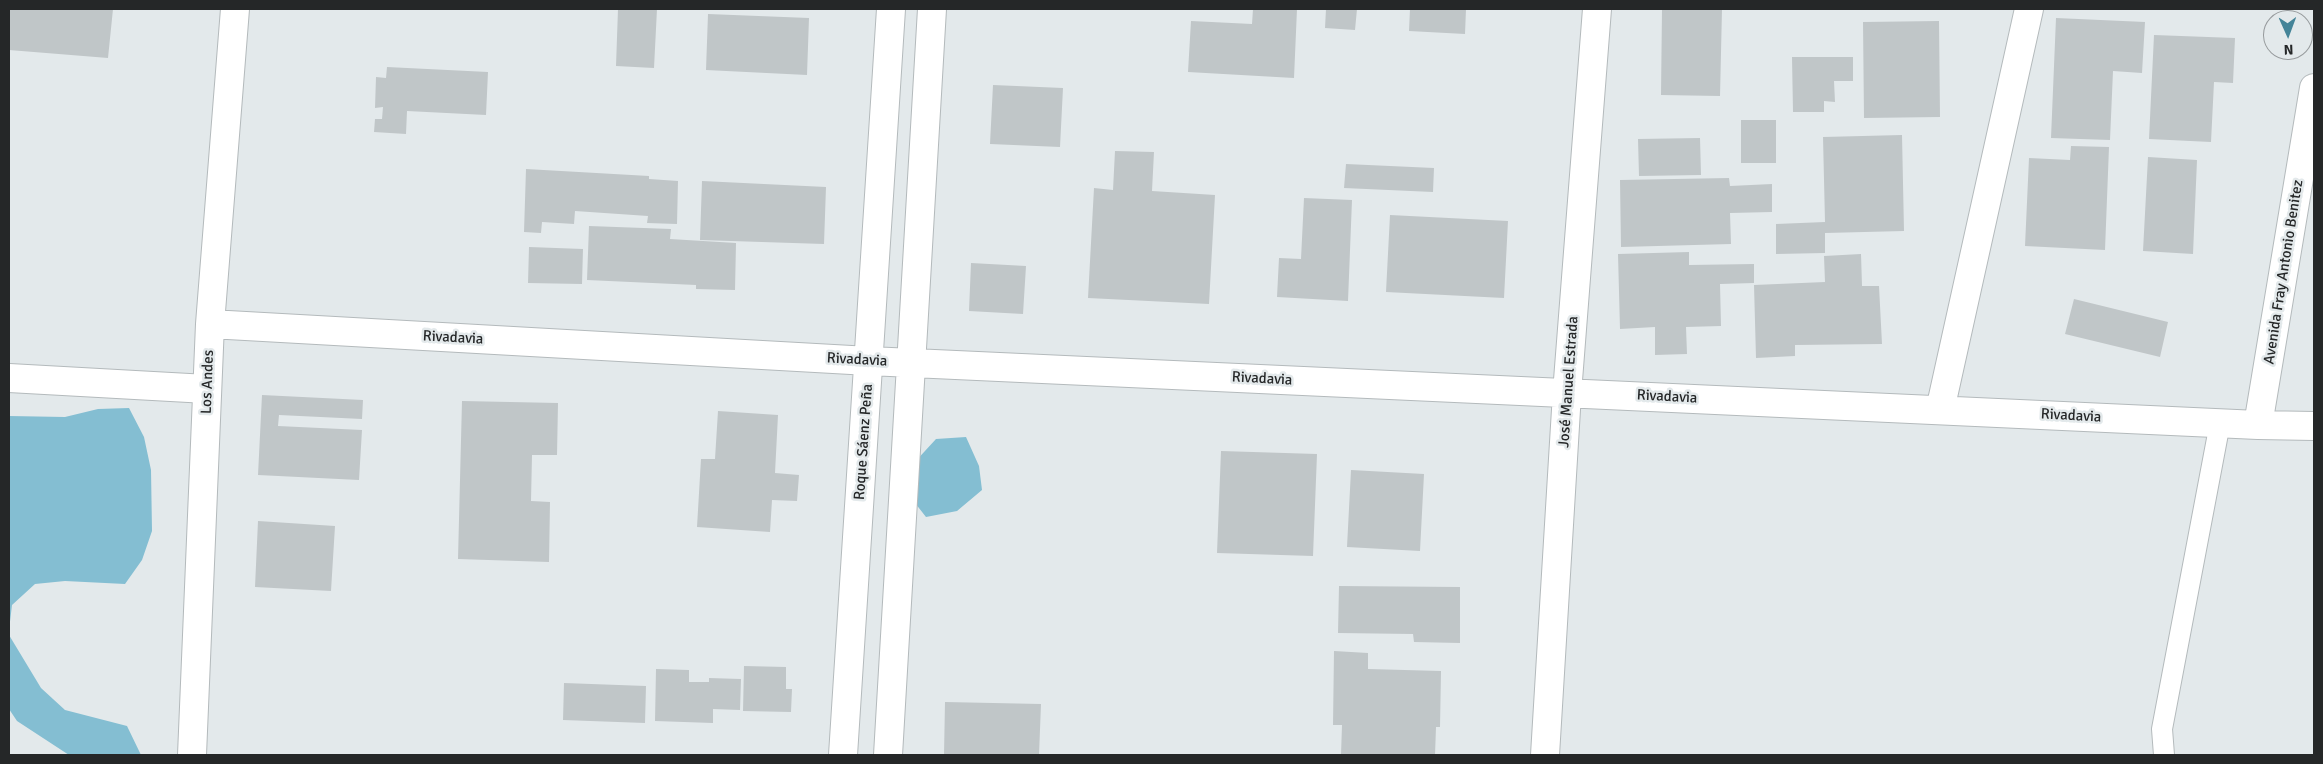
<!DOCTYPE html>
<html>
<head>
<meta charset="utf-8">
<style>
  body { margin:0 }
  #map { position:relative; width:2323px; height:764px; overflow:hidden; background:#e3e9eb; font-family:Signika,sans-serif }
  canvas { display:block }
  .frame { position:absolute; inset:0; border:10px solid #252728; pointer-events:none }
  .north { position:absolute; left:2263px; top:10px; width:50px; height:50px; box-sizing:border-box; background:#e3e9eb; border:1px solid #979b9d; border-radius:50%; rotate:178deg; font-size:14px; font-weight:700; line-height:20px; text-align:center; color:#252728 }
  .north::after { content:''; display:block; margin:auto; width:18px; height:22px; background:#448498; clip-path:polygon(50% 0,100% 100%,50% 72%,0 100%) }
</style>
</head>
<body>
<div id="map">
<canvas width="2323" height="764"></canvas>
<div class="frame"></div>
<div class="north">N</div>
</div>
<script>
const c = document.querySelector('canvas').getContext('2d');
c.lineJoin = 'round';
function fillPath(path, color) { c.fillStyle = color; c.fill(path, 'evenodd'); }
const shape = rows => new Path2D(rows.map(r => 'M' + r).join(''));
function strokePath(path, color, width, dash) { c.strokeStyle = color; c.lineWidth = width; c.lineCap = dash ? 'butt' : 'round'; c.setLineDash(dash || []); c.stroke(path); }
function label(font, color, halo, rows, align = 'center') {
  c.font = font + ' Signika,sans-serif'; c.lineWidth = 5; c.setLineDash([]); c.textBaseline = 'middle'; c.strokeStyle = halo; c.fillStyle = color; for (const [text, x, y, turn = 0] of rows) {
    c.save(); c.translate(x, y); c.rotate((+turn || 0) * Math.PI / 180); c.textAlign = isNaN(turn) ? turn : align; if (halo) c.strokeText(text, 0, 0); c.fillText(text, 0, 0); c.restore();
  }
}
fillPath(shape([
  [129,408,144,437,151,470,152,531,142,560,125,584,65,581,35,584,12,605,9,630,9,416,65,417,98,409],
  [966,437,979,466,982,490,957,511,926,517,908,494,913,464,936,439],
  [9,635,41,688,65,710,127,726,141,755,69,755,17,721,9,709]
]), '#84bed2');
fillPath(shape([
  [9,9,113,9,108,58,9,50],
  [618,9,657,9,654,68,616,66],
  [1253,9,1297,9,1294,78,1188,72,1191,21,1252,24],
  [1326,9,1357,9,1355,30,1325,28],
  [1410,9,1466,9,1465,34,1409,31],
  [1662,9,1722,9,1720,96,1661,95],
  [708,14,809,18,807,75,706,70],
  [2056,18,2145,22,2142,73,2113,71,2110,140,2051,138],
  [1939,21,1940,117,1864,118,1863,22],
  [2154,35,2235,38,2233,83,2214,82,2211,142,2149,139],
  [1792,57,1853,57,1853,81,1834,81,1835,102,1824,101,1824,112,1793,112],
  [387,67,488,72,486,115,407,111,406,134,374,132,375,119,382,119,383,107,375,108,376,77,386,78],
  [993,85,1063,88,1060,147,990,144],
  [1741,120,1776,120,1776,163,1741,163],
  [1902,135,1904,231,1825,233,1825,253,1776,254,1776,224,1825,222,1823,137],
  [1700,138,1701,175,1639,176,1638,139],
  [2071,146,2109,147,2105,250,2025,246,2029,158,2070,160],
  [1115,151,1154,152,1152,191,1215,195,1209,304,1088,298,1094,188,1113,190],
  [2148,157,2197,160,2193,254,2143,251],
  [1346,164,1434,168,1433,192,1344,188],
  [526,169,649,176,649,179,678,181,677,224,647,223,648,216,575,211,574,224,542,222,541,233,524,232],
  [1729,178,1730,186,1772,184,1772,212,1730,213,1731,244,1621,247,1620,180],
  [702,181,826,187,824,244,700,240],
  [1304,198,1352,200,1348,301,1277,297,1279,258,1301,259],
  [1390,215,1508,221,1504,298,1386,292],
  [589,226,671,229,670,239,736,243,735,290,696,289,696,285,587,280],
  [529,247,583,249,582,284,528,283],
  [1689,252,1689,265,1754,264,1754,283,1720,284,1721,326,1686,327,1687,354,1655,355,1655,327,1620,329,1618,254],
  [1861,254,1862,286,1879,286,1882,344,1795,345,1795,356,1756,358,1754,285,1825,282,1824,256],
  [971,263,1026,266,1023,314,969,311],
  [2074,299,2168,322,2160,357,2065,334],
  [262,395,363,400,362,419,279,415,278,426,362,430,359,480,258,475],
  [462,401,558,403,557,455,532,455,531,501,550,502,549,562,458,559],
  [718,411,778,415,775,473,799,475,797,501,772,500,770,532,697,527,701,459,715,459],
  [1221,451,1317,454,1313,556,1217,553],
  [1351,470,1424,474,1420,551,1347,547],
  [258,521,335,526,331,591,255,587],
  [1339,586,1460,587,1460,643,1414,642,1413,634,1338,633],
  [1334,651,1368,653,1368,669,1441,671,1440,727,1436,727,1435,755,1341,755,1342,725,1333,725],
  [744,666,786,667,786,689,792,689,791,712,743,711],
  [656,669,689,670,689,682,709,682,709,678,741,679,740,710,713,709,713,723,655,721],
  [564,683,646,686,645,723,563,720],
  [945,702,1041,704,1039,755,944,755]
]), '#c0c6c8');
const service = shape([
  [2164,755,2162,729,2220,423]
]);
const minor = shape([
  [210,324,869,361,2258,425,2314,426],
  [9,378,207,389],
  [1940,410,2029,9],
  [2258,425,2314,88],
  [192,755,210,324,235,9],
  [843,755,891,9],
  [888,755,932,9],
  [1545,755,1567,393,1597,9]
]);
strokePath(service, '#b4babc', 22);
strokePath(minor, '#b4babc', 30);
strokePath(service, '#fff', 20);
strokePath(minor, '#fff', 28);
label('15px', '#252728', '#e3e9eb', [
  ["Avenida Fray Antonio Benitez",2284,272,-81],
  ["Rivadavia",453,338,3],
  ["Rivadavia",857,360,3],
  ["Rivadavia",1262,379,3],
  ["Los Andes",208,382,-88],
  ["José Manuel Estrada",1569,382,-86],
  ["Rivadavia",1667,397,3],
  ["Rivadavia",2071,416,3],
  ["Roque Sáenz Peña",864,442,-86]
]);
</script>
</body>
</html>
